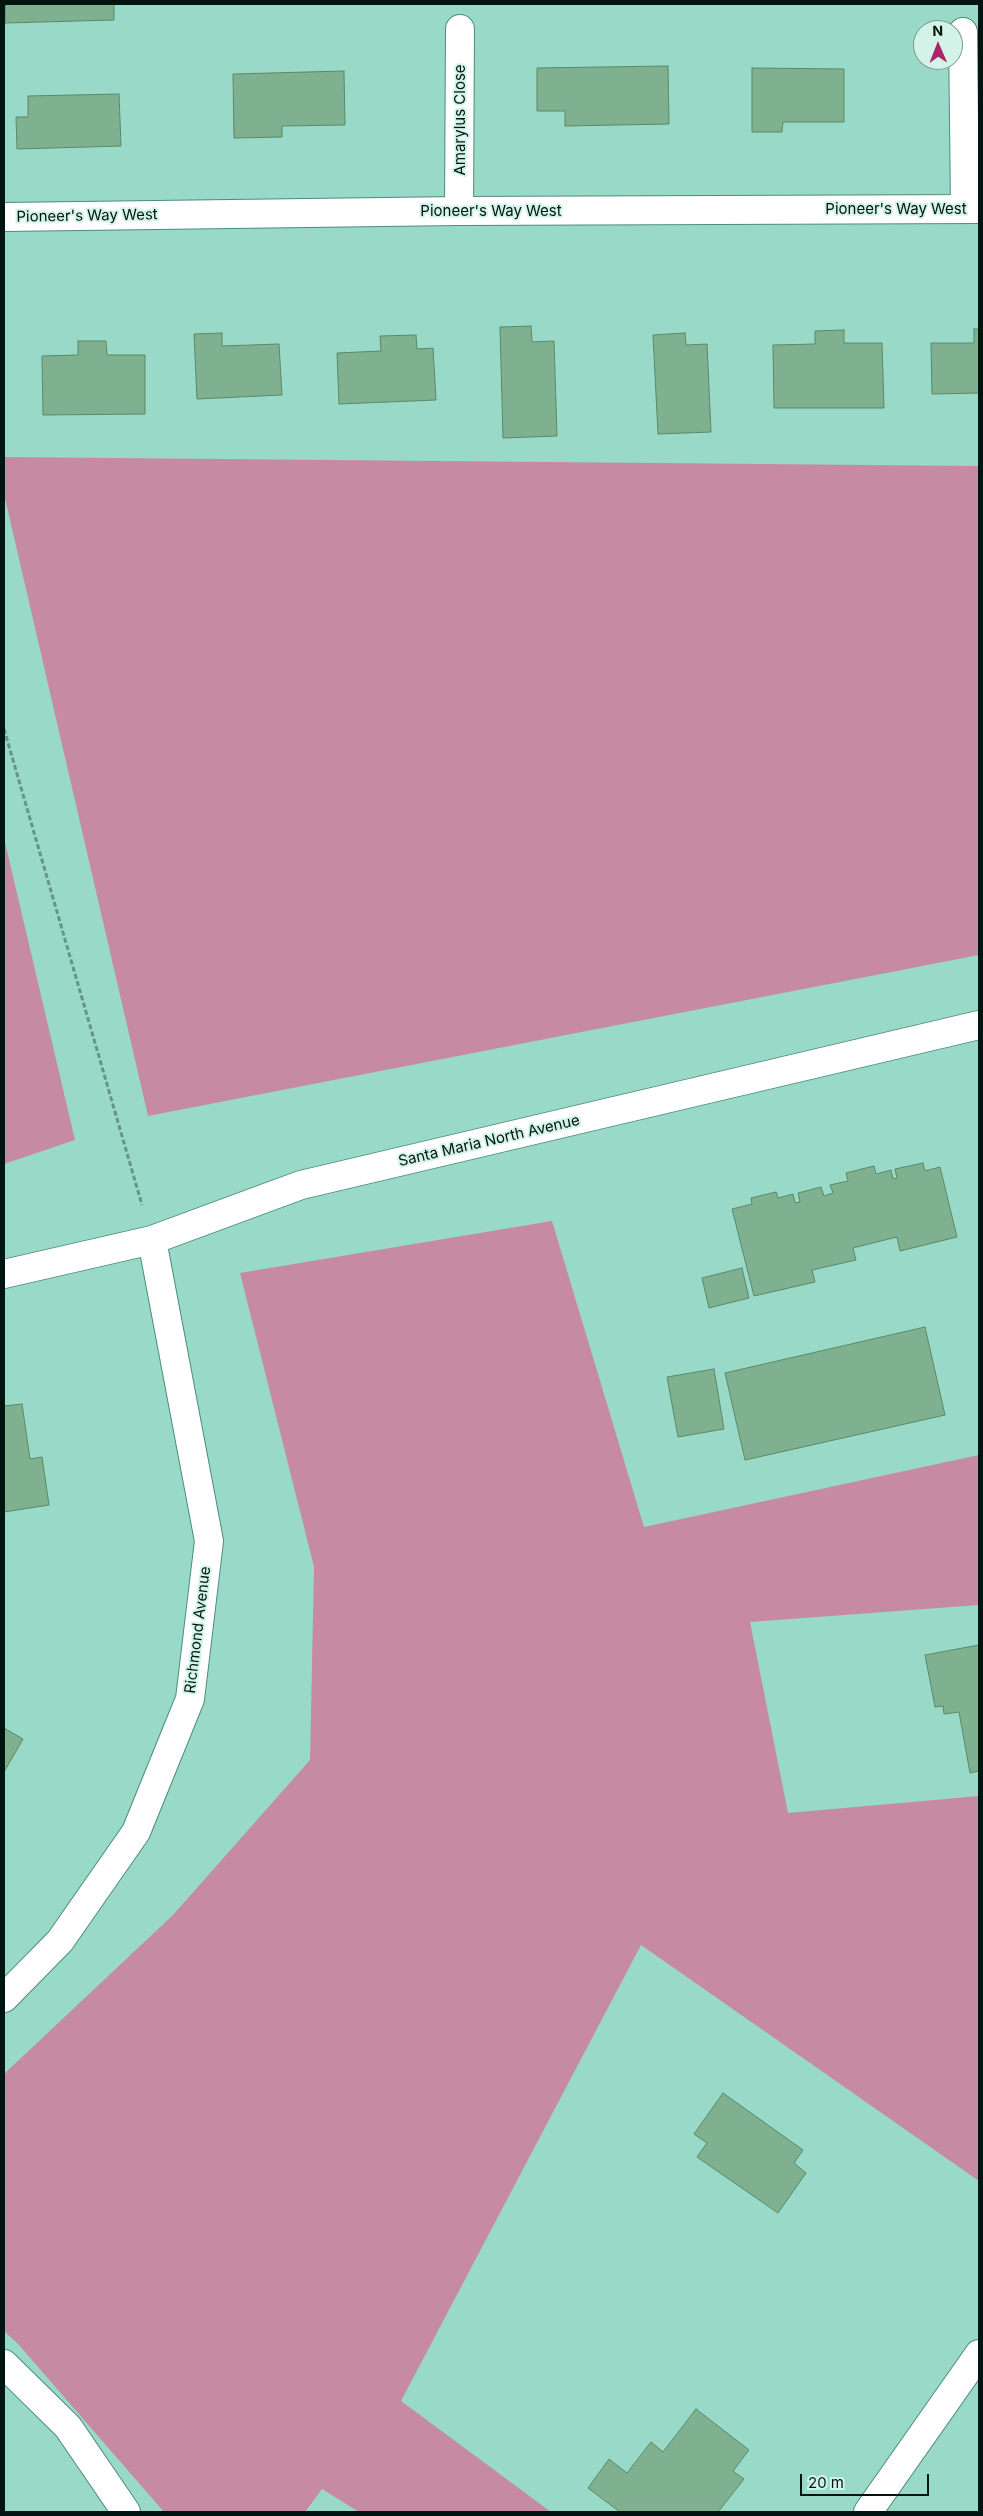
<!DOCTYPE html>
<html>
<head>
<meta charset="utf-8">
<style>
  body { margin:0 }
  #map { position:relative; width:983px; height:2516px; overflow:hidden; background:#98dac7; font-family:Inter,sans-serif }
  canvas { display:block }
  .frame { position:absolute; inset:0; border:5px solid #00150f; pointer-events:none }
  .north { position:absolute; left:913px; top:20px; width:50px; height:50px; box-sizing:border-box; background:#d3f3e9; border:1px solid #7f9a92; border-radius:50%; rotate:359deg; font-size:14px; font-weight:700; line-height:20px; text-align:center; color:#00150f }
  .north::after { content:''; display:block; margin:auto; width:18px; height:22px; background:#ac256a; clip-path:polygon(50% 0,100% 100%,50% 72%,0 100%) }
  .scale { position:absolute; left:800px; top:2474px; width:129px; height:22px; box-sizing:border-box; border:2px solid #00150f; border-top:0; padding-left:6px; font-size:15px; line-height:18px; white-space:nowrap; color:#00150f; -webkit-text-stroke:4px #d3f3e9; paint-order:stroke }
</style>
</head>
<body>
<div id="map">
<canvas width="983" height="2516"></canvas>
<div class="frame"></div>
<div class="north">N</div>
<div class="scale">20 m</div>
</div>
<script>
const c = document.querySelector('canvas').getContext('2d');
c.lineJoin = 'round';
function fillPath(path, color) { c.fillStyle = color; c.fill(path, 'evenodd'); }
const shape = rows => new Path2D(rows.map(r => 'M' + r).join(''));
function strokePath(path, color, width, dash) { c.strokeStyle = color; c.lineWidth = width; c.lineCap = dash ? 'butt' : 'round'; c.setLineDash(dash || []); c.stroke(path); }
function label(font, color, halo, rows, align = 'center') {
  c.font = font + ' Inter,sans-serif'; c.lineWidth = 4; c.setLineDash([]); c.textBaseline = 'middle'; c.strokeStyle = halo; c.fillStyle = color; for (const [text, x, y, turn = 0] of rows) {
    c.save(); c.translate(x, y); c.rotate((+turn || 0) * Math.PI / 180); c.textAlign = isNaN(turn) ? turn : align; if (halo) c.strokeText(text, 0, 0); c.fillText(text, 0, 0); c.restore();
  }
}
fillPath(shape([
  [4,457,979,466,979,955,148,1116,4,494],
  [4,838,75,1140,4,1164],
  [552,1221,644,1527,979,1455,979,1605,750,1622,788,1813,979,1796,979,2181,641,1945,401,2401,551,2512,359,2512,322,2489,305,2512,164,2512,18,2344,4,2331,4,2074,173,1915,310,1760,314,1567,240,1273]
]), '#c68ba2');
const building = shape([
  [5,4,114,4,114,20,5,23,5,4],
  [668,66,669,124,565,126,565,111,537,111,537,68,668,66],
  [752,68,844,69,844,122,783,122,782,132,752,132,752,68],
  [344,71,345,125,282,126,282,137,234,138,233,74,344,71],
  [119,94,121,146,17,149,16,117,28,117,28,96,119,94],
  [531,326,532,342,554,341,557,436,503,438,500,327,531,326],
  [974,329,979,329,979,393,932,394,931,343,974,343,974,329],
  [844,330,844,343,882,343,884,408,774,408,773,345,815,344,815,331,844,330],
  [222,333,222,346,279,344,282,395,197,399,194,334,222,333],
  [685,333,686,345,707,344,711,432,658,434,653,335,685,333],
  [416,335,417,349,433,348,436,400,339,404,337,353,381,351,380,336,416,335],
  [78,341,106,341,107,355,145,355,145,414,43,415,42,356,78,355,78,341],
  [923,1163,925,1171,940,1167,957,1237,900,1251,897,1237,853,1248,856,1260,812,1270,815,1282,754,1296,732,1209,752,1204,751,1198,776,1192,778,1198,793,1194,795,1203,800,1202,798,1193,821,1187,824,1196,833,1193,830,1185,848,1181,846,1173,874,1166,876,1174,891,1170,893,1179,897,1178,895,1169,923,1163],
  [742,1268,749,1298,709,1308,702,1278,742,1268],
  [925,1327,945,1415,745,1460,725,1373,925,1327],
  [714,1369,724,1429,678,1437,667,1377,714,1369],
  [22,1404,30,1459,42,1457,49,1505,4,1512,4,1406,22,1404],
  [979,1645,979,1771,970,1773,959,1712,944,1714,943,1706,935,1707,925,1655,979,1645],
  [4,1728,23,1739,4,1772,4,1728],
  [723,2093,803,2150,794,2163,806,2173,778,2213,697,2157,707,2143,694,2134,723,2093],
  [696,2409,749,2450,733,2471,744,2479,718,2512,620,2512,588,2488,609,2459,627,2473,651,2442,663,2452,696,2409]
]);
fillPath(building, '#7fb08f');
strokePath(building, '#598969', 1);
const street = shape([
  [963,32,965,209],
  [459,211,460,29],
  [4,217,459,211,979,209],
  [4,1274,152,1240,301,1185,979,1025],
  [4,1998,60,1941,136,1832,190,1699,209,1541,152,1240],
  [4,2364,68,2427,126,2512],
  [868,2512,979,2354]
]);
strokePath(street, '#4c8c7b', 30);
strokePath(shape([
  [4,729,142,1205]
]), '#639687', 3, [5, 2.5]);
strokePath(street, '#fff', 28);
label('15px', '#00150f', '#d3f3e9', [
  ["Amarylus Close",460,120,-90],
  ["Pioneer's Way West",896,209],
  ["Pioneer's Way West",491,211],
  ["Pioneer's Way West",87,216,-1],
  ["Santa Maria North Avenue",489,1141,-13],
  ["Richmond Avenue",198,1630,-83]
]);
</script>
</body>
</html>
